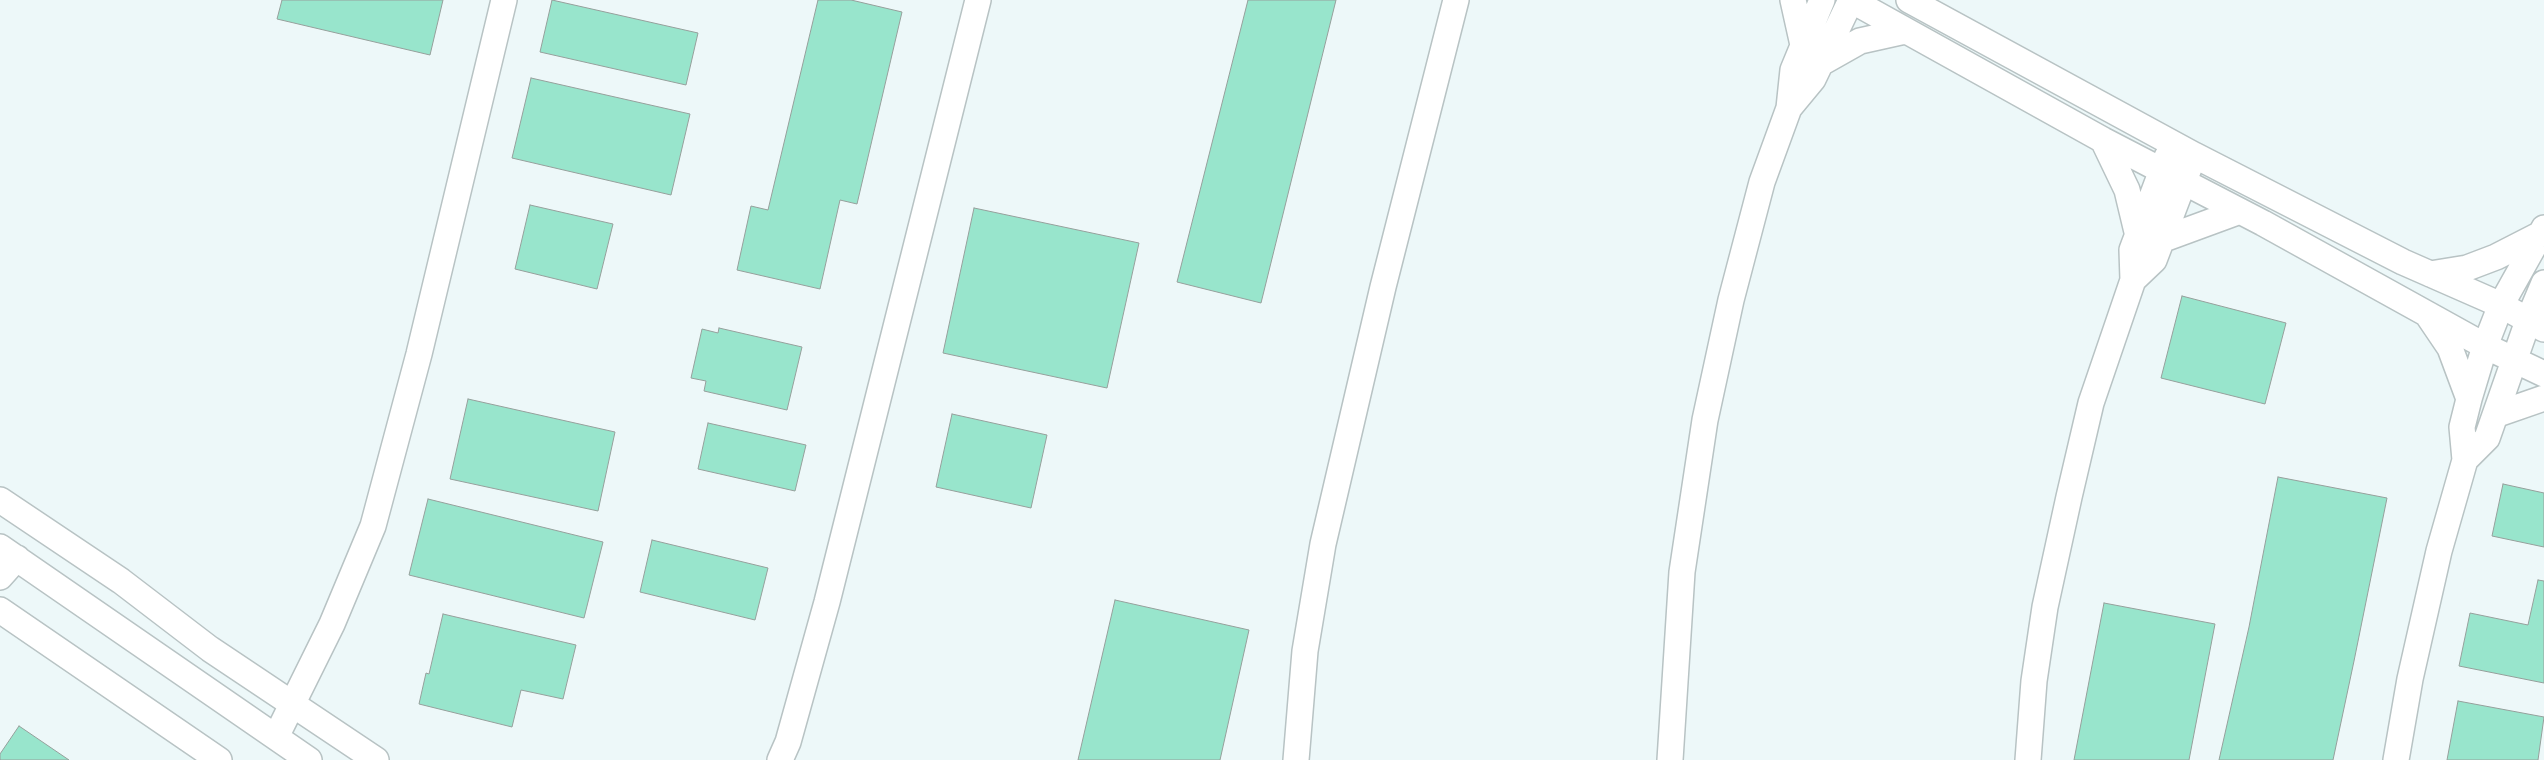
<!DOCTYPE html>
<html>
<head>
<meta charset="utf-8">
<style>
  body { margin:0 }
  canvas { display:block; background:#edf8f9 }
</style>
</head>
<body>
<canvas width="2544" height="760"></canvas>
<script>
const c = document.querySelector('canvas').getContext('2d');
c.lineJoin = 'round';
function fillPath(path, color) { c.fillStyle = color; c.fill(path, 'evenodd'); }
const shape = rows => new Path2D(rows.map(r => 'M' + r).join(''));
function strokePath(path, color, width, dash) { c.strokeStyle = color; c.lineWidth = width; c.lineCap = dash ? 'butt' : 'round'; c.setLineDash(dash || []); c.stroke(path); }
const building = shape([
  [282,0,443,0,430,55,277,19,282,0],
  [552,0,698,33,686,85,540,52,552,0],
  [818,0,851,0,902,12,857,204,840,200,820,289,737,270,751,206,768,210,818,0],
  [1248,0,1336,0,1261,303,1177,282,1248,0],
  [531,78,690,114,671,195,512,158,531,78],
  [530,205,613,224,597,289,515,269,530,205],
  [974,208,1139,243,1107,388,943,353,974,208],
  [2182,296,2286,323,2265,404,2161,378,2182,296],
  [719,328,802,347,787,410,704,391,706,381,691,378,702,329,718,333,719,328],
  [468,399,615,432,598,511,450,479,468,399],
  [952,414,1047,435,1031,508,936,487,952,414],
  [708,423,806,445,795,491,698,469,708,423],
  [2278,477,2387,498,2354,661,2333,760,2219,760,2249,627,2278,477],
  [2503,484,2544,493,2544,547,2492,536,2503,484],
  [428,499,603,542,584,618,409,575,428,499],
  [652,540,768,568,755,620,640,592,652,540],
  [2538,580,2544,581,2544,683,2459,666,2470,613,2528,625,2538,580],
  [1115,600,1249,630,1220,760,1078,760,1115,600],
  [2104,603,2215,624,2189,760,2074,760,2104,603],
  [443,614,576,645,563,699,521,690,512,727,419,704,426,673,429,674,443,614],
  [2458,701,2544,717,2538,760,2447,760,2458,701],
  [19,726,69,760,0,760,0,754,19,726]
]);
fillPath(building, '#98e5cc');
strokePath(building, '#96a09c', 1);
const minor = shape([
  [1793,0,1803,45],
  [1851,0,2103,140,2263,223,2485,346,2544,374],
  [1909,0,2194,155,2403,262,2501,305,2544,329],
  [1821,63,1860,41,1905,31],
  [1789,108,1813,79,1851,0],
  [2103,140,2127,190,2138,236],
  [2161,240,2240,211],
  [2430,274,2467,268,2496,257,2539,235],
  [2133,280,2154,260,2189,168],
  [2429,317,2450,348,2469,399],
  [2495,415,2544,398],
  [2465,460,2487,438,2528,321,2544,283],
  [0,500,121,581,210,649,376,760],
  [0,547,309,760],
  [0,577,17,558],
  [0,610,219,760],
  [276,737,332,624,373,526,419,354,504,0],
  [780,760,788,742,827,602,978,0],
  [1296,760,1305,651,1323,544,1383,287,1456,0],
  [1670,760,1682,572,1705,420,1731,300,1762,182,1789,108,1793,70,1822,0],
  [2028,760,2034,681,2045,607,2069,497,2091,403,2133,280,2132,250,2167,157],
  [2396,760,2410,679,2439,551,2465,460,2462,427,2469,399,2485,346,2501,305,2544,228]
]);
strokePath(minor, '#b8c3c4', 28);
strokePath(minor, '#fff', 25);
</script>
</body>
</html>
